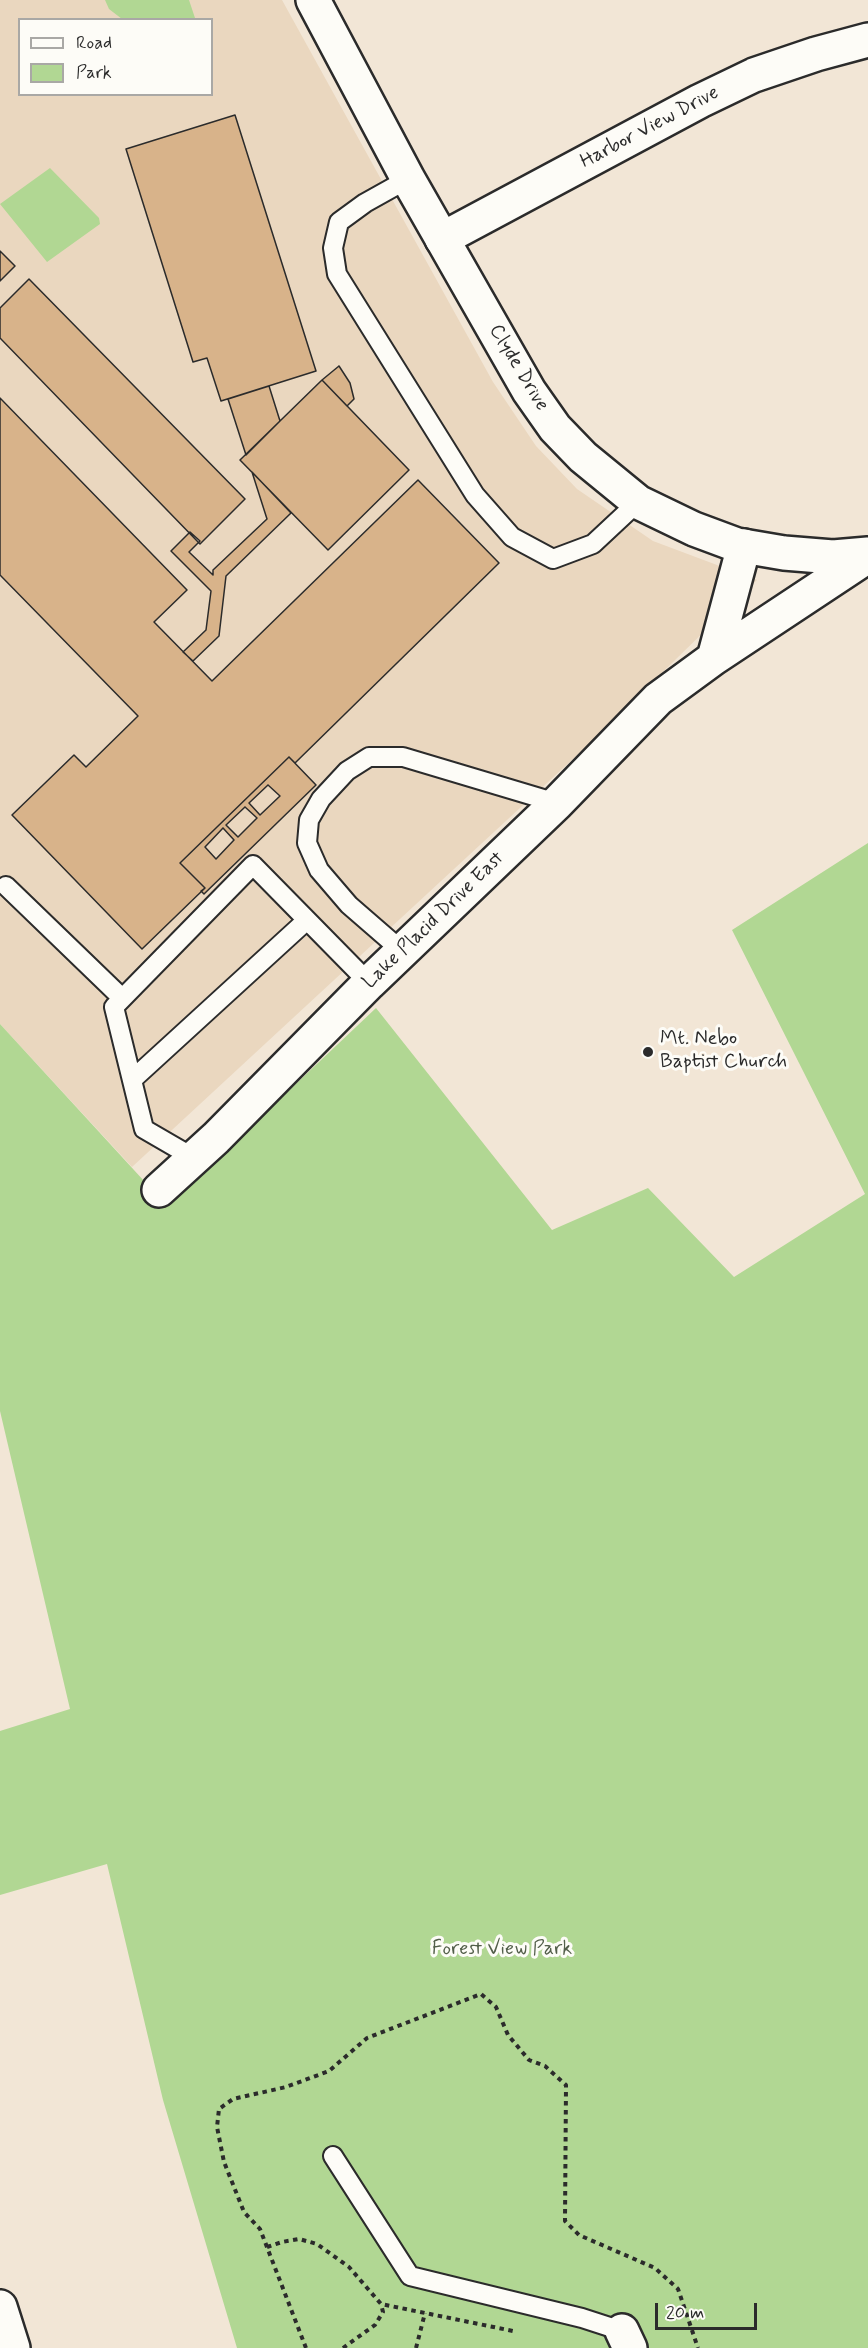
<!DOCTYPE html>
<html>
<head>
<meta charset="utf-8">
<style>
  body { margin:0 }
  #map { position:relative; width:868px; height:2348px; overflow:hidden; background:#f2e6d6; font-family:Mynerve,sans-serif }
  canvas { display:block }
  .legend { position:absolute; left:18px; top:18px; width:195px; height:78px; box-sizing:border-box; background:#fdfcf7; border:2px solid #a9a8a5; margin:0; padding:8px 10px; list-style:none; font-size:18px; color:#2b2b2b }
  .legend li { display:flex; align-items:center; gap:12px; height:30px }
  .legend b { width:30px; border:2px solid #a9a8a5 }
  .scale { position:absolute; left:655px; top:2303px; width:102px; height:27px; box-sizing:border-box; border:3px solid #2b2b2b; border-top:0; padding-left:8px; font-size:18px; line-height:21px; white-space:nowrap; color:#2b2b2b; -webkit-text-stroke:4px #fdfcf7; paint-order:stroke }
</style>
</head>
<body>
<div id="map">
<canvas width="868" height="2348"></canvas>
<ul class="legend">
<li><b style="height:8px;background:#fdfcf7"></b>Road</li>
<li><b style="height:16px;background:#b1d793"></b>Park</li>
</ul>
<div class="scale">20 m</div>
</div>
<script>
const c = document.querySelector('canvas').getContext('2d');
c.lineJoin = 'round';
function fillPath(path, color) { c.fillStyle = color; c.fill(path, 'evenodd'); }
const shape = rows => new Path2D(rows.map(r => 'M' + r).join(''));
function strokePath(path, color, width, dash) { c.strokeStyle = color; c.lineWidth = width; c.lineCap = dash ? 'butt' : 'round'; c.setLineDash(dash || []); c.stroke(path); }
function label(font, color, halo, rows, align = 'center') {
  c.font = font + ' Mynerve,sans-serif'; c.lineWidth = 6; c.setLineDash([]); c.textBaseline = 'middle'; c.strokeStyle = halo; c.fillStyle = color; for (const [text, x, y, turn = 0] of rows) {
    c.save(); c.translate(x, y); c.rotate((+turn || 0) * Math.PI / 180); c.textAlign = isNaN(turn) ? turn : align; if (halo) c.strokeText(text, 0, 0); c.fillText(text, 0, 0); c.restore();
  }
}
fillPath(shape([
  [0,0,282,0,493,382,536,446,577,489,653,541,757,580,588,745,132,1167,0,1024],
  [20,20,212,20,212,94,20,94]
]), '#ead7bf');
fillPath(shape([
  [105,0,189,0,195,18,122,19,109,9],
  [50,168,99,218,100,224,47,262,0,204],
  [868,843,868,2348,237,2348,163,2100,107,1864,0,1895,0,1731,70,1709,0,1411,0,1024,167,1206,376,1008,552,1230,648,1188,734,1277,865,1194,732,930]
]), '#b1d793');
const building = shape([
  [235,115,316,371,221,401,207,358,193,362,126,149,235,115],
  [0,251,15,266,0,281,0,251],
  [29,279,245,499,200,544,0,338,0,308,29,279],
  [339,366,350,383,354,399,347,406,322,380,339,366],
  [322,380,409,470,328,550,240,460,322,380],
  [269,386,280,421,246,455,228,399,269,386],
  [0,398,187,590,154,622,212,681,418,480,499,563,295,763,289,757,180,863,205,888,142,949,12,815,74,755,86,767,138,716,0,575,0,398],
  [252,472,291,513,226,576,219,636,193,661,183,652,206,630,211,591,171,551,190,532,200,541,189,552,213,575,213,570,267,519,252,472],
  [289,757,316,785,204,894,201,891,205,888,180,863,289,757],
  [268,785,280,796,260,815,249,803,268,785],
  [245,807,257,818,238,837,226,825,245,807],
  [223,828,234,840,216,859,205,847,223,828]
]);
fillPath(building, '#d8b38a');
strokePath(building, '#2b2b2b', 1.5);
const service = shape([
  [408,179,365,203,339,222,333,248,337,274,475,495,512,537,553,559,593,544,638,502],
  [6,886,122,998],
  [402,951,349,905,319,870,307,843,309,820,321,799,347,771,369,757,403,757,557,803],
  [132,1080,307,920],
  [194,1158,144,1129,114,1007,253,865,369,983],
  [333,2156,410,2276,582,2318,622,2331]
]);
const minor = shape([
  [442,239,700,101,754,75,816,54,868,40],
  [714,658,744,546],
  [159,1190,216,1138,369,983,557,803,658,699,714,658,868,556],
  [0,2307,13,2348],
  [622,2331,630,2348]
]);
const tertiary = shape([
  [313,0,408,179,529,391,555,428,583,457,638,502,694,529,737,545,784,553,833,557,868,554]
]);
strokePath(service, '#2b2b2b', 22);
strokePath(minor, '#2b2b2b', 38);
strokePath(tertiary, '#2b2b2b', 38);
strokePath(shape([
  [267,2247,282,2242,299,2239,317,2244,349,2267,381,2304,513,2331],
  [306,2348,260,2229,244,2212,224,2162,217,2127,219,2109,233,2099,286,2087,329,2071,367,2038,481,1994,496,2007,508,2035,529,2060,545,2066,566,2085,565,2221,579,2235,655,2268,678,2289,698,2348],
  [343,2348,375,2325,383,2312,381,2304],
  [416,2348,425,2313]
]), '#2b2b2b', 4, [4.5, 4.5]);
strokePath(service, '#fdfcf7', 18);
strokePath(minor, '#fdfcf7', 33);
strokePath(tertiary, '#fdfcf7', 33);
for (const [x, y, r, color] of [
  [648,1052,6,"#2b2b2b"]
]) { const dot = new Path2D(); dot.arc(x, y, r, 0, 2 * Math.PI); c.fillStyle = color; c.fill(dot); strokePath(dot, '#fdfcf7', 2); }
label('20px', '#2b2b2b', '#fdfcf7', [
  ["Harbor View Drive",650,128,-28],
  ["Clyde Drive",518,368,59],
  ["Lake Placid Drive East",434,921,-44]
]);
label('20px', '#2b2b2b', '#fdfcf7', [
  ["Mt. Nebo",660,1040],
  ["Baptist Church",660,1063]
], 'left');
label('20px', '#535f4a', '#fdfcf7', [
  ["Forest View Park",502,1950]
]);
</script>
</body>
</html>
